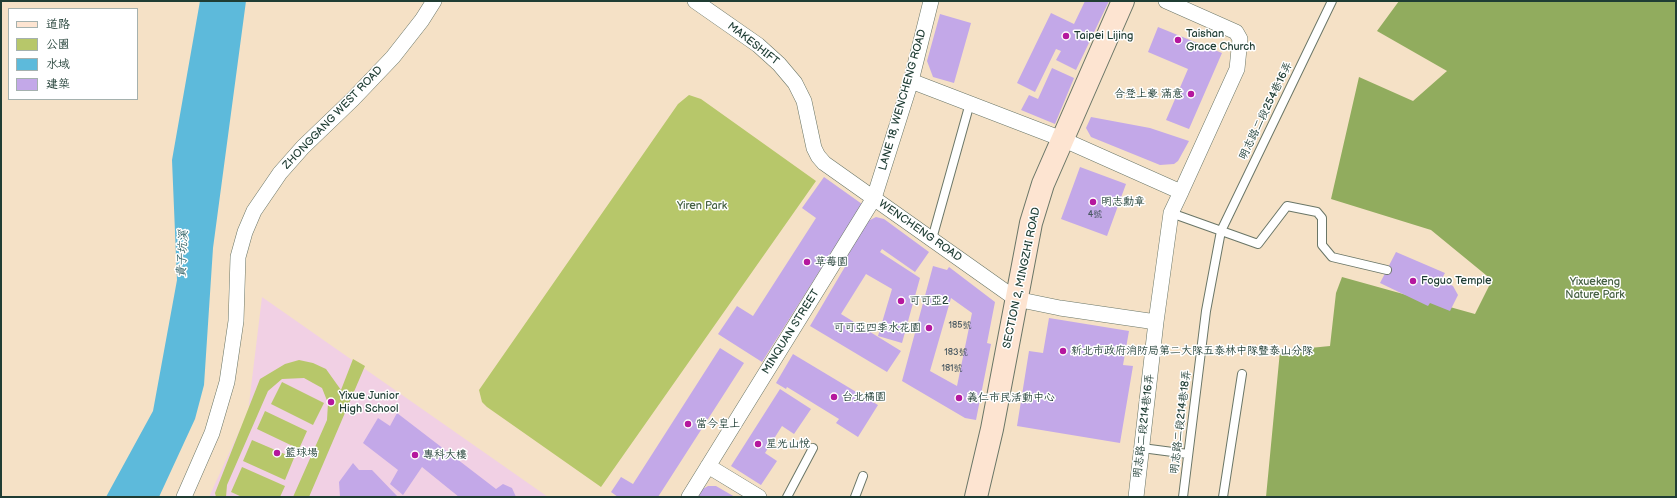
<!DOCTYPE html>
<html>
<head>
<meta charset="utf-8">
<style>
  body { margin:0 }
  #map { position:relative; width:1677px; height:498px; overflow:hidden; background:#f5e1c6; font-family:"Balsamiq Sans","LXGW WenKai TC",sans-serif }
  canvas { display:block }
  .frame { position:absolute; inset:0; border:2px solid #1f3d34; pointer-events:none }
  .legend { position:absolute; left:8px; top:8px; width:130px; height:92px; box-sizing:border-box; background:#fff; border:1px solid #a5b1ae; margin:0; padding:5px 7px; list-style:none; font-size:12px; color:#1f3d34 }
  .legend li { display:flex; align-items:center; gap:8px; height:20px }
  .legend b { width:20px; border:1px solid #a5b1ae }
</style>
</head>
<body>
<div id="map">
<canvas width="1677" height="498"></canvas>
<div class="frame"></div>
<ul class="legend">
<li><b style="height:5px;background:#fde4d1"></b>道路</li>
<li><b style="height:11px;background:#b7c76a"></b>公園</li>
<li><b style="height:11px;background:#5dbadb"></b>水域</li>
<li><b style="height:11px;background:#c3a8e8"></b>建築</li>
</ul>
</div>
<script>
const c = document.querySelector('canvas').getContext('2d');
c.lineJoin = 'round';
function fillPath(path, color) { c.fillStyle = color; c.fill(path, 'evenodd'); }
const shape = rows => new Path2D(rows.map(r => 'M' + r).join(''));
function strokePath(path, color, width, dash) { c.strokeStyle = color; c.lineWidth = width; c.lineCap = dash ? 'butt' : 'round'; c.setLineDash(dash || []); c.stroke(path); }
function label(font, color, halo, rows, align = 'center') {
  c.font = font + ' "Balsamiq Sans","LXGW WenKai TC",sans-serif'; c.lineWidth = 3; c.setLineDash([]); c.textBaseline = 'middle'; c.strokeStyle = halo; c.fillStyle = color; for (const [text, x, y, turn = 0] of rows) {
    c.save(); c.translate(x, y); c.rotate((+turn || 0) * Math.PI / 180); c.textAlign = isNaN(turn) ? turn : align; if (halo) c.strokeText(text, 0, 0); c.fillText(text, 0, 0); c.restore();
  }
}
fillPath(shape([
  [262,297,548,497,209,497,248,412]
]), '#f1d0e4');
fillPath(shape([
  [689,95,701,99,816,181,601,487,487,407,482,402,479,390,678,104],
  [353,359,365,366,309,497,293,497,327,420,328,403,322,388,304,378,282,379,268,391,227,485,226,497,216,497,215,493,260,379,285,364,299,360,313,363,326,369,341,390],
  [282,382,324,403,313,425,271,404],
  [265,411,307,431,299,449,257,429],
  [252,440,294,458,285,480,243,461],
  [242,467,285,486,280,497,242,497,231,492]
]), '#b7c76a');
fillPath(shape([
  [1399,1,1676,1,1676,497,1266,497,1280,351,1330,346,1336,293,1342,277,1475,314,1492,280,1431,230,1331,199,1359,77,1413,101,1447,71,1377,31]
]), '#91ac5e');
fillPath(shape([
  [200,1,246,1,213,248,204,385,195,419,159,497,106,497,153,411,177,280,172,160]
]), '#5dbadb');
fillPath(shape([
  [1085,1,1109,1,1076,70,1056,60,1061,51,1056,49,1035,92,1017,83,1051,13,1074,24],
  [940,14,971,23,954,83,933,77,927,61],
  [1158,27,1222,53,1189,129,1166,120,1188,69,1148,52],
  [1052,68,1074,78,1055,124,1021,110,1029,95,1038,99],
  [1091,117,1150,128,1189,141,1178,161,1174,164,1160,165,1091,137,1086,128],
  [1080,167,1126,184,1107,236,1061,219],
  [824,177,862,204,762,362,718,334,737,306,753,316,816,218,802,208],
  [876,217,884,219,929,252,915,272,882,249,880,252,920,278,902,343,878,336,892,289,866,274,841,314,901,351,887,372,810,326,846,265,843,263,868,221],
  [1396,252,1445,273,1441,280,1453,286,1458,295,1450,311,1430,303,1428,306,1380,283],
  [933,266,947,270,949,267,995,302,987,343,991,344,976,420,965,418,902,381],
  [951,298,972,313,957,386,930,371],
  [1049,318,1129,331,1123,365,1133,366,1120,443,1017,426,1029,351,1043,353],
  [720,348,744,363,658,497,618,497,611,492,621,477,633,484],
  [793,354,878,405,858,437,836,423,839,419,787,387,786,389,776,383],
  [780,389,811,409,794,434,782,426,765,453,777,461,761,485,731,466],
  [397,413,496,489,503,484,512,488,516,497,459,497,422,467,403,495,390,484,398,470,363,443,378,418,390,426],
  [353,463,359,470,372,470,398,497,340,497,339,482],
  [708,486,716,486,735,497,697,497,701,490]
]), '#c3a8e8');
const lane = shape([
  [1171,213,1258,244,1287,206,1317,212,1322,218,1322,245,1332,257,1387,270],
  [932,239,970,103],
  [1142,448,1188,454],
  [787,497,813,448],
  [855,497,863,476],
  [1183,497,1206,311,1221,231,1332,1],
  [1223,497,1242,374]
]);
const street = shape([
  [695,1,758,45,779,64,795,83,804,101,814,148,818,156,824,163,1016,299,1060,308,1156,322],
  [911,81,1062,139,1181,192,1237,69,1240,39,1236,32,1166,1],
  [708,466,759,497],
  [184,497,212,433,227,382,236,321,238,257,245,232,254,211,280,173,303,147,353,99,393,57,422,20,434,1],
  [689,497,874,198,911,81,931,1],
  [1136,497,1156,322,1171,213,1181,192]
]);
const secondary = shape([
  [976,497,992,429,1031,223,1043,184,1123,1]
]);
strokePath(lane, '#6a7667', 10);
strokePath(street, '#6a7667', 16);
strokePath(secondary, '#6a7667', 24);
strokePath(lane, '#fff', 8);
strokePath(street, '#fff', 15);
strokePath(secondary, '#fde4d1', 22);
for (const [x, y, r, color] of [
  [1066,36,4,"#b5179e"],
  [1178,40,4,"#b5179e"],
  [1191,94,4,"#b5179e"],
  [1093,202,4,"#b5179e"],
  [807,262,4,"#b5179e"],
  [1413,281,4,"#b5179e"],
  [901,301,4,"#b5179e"],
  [929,328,4,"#b5179e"],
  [1063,351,4,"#b5179e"],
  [834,397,4,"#b5179e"],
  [959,398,4,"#b5179e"],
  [331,402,4,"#b5179e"],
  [688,424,4,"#b5179e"],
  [758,444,4,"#b5179e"],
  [277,453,4,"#b5179e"],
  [415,455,4,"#b5179e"]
]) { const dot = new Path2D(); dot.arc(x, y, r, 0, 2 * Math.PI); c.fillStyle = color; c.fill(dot); strokePath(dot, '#fff', 1.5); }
label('9px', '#485861', null, [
  ["4號",1095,215],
  ["185號",960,326],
  ["183號",956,353],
  ["181號",952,369]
]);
label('11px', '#1f3d34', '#fff', [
  ["Taishan",1186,34],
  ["Grace Church",1186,47],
  ["Taipei Lijing",1074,36],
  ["合登上豪 滿意",1183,94,"right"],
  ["明志勳章",1101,202],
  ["草莓園",815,262],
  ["Foguo Temple",1421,281],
  ["可可亞2",909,301],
  ["可可亞四季水花園",921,328,"right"],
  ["新北市政府消防局第二大隊五泰林中隊暨泰山分隊",1071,351],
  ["Yixue Junior",339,396],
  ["High School",339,409],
  ["台北橘園",842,397],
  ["義仁市民活動中心",967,398],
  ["當今皇上",696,424],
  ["星光山悅",766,444],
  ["籃球場",285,453],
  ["專科大樓",423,455]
], 'left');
label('11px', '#1f3d34', '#fff', [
  ["MAKESHIFT",753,44,38],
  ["LANE 18, WENCHENG ROAD",903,100,-74],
  ["明志路二段254巷16弄",1266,111,-64],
  ["ZHONGGANG WEST ROAD",333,118,-46],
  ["WENCHENG ROAD",920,231,35],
  ["SECTION 2, MINGZHI ROAD",1022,278,-78],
  ["MINQUAN STREET",791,332,-58],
  ["明志路二段214巷18弄",1181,422,-83],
  ["明志路二段214巷16弄",1144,426,-83]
]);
label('11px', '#456042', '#fff', [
  ["Yiren Park",702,206],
  ["Yixuekeng",1595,282],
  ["Nature Park",1595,295]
]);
label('italic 12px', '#326266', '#fff', [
  ["貴子坑溪",183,254,-87]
]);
</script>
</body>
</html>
